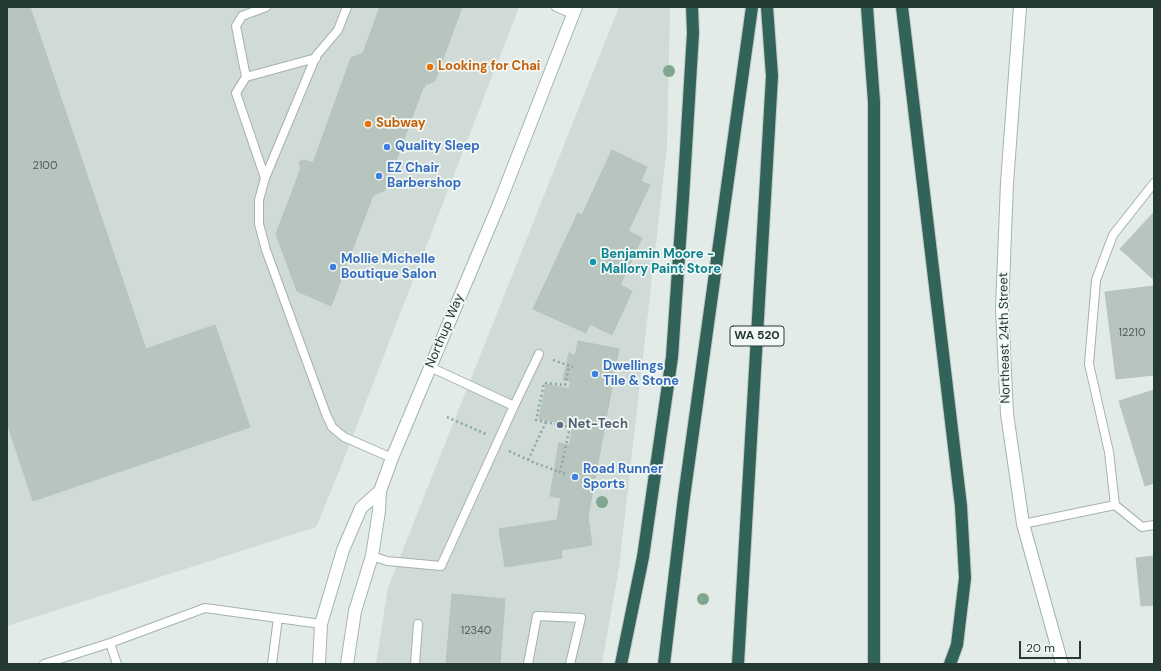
<!DOCTYPE html>
<html>
<head>
<meta charset="utf-8">
<style>
  body { margin:0 }
  #map { position:relative; width:1161px; height:671px; overflow:hidden; background:#e2ebe7; font-family:"DM Sans",sans-serif }
  canvas { display:block }
  .frame { position:absolute; inset:0; border:8px solid #243a33; pointer-events:none }
  .scale { position:absolute; left:1019px; top:641px; width:62px; height:18px; box-sizing:border-box; border:2px solid #243a33; border-top:0; padding-left:5px; font-size:12px; line-height:14px; white-space:nowrap; color:#243a33; -webkit-text-stroke:3px #f2f8f5; paint-order:stroke }
</style>
</head>
<body>
<div id="map">
<canvas width="1161" height="671"></canvas>
<div class="frame"></div>
<div class="scale">20 m</div>
</div>
<script>
const c = document.querySelector('canvas').getContext('2d');
c.lineJoin = 'round';
function fillPath(path, color) { c.fillStyle = color; c.fill(path, 'evenodd'); }
const shape = rows => new Path2D(rows.map(r => 'M' + r).join(''));
function strokePath(path, color, width, dash) { c.strokeStyle = color; c.lineWidth = width; c.lineCap = dash ? 'butt' : 'round'; c.setLineDash(dash || []); c.stroke(path); }
function label(font, color, halo, rows, align = 'center') {
  c.font = font + ' "DM Sans",sans-serif'; c.lineWidth = 3.5; c.setLineDash([]); c.textBaseline = 'middle'; c.strokeStyle = halo; c.fillStyle = color; for (const [text, x, y, turn = 0] of rows) {
    c.save(); c.translate(x, y); c.rotate((+turn || 0) * Math.PI / 180); c.textAlign = isNaN(turn) ? turn : align; if (halo) c.strokeText(text, 0, 0); c.fillText(text, 0, 0); c.restore();
  }
}
fillPath(shape([
  [7,7,519,7,338,474,316,527,7,626],
  [619,7,670,7,667,146,619,567,602,664,376,664,388,587]
]), '#d0dad6');
const building = shape([
  [7,7,30,7,146,349,215,325,250,427,33,501,7,423,7,7],
  [380,7,462,7,435,81,425,85,424,88,423,88,385,190,374,195,372,198,331,306,297,291,276,234,301,168,299,164,299,162,304,160,313,163,351,58,363,53,380,7],
  [612,150,647,167,641,181,650,185,628,231,642,238,620,285,632,291,612,335,590,324,586,333,533,309,578,213,582,215,612,150],
  [1154,212,1154,280,1120,249,1154,212],
  [1154,286,1154,375,1116,379,1105,292,1154,286],
  [578,341,619,349,588,517,592,545,561,550,562,558,505,567,499,529,557,520,573,425,539,419,546,384,569,389,578,341],
  [569,353,575,355,570,381,563,380,569,353],
  [1154,390,1154,483,1145,486,1119,401,1154,390],
  [559,443,570,445,561,498,550,496,559,443],
  [1154,556,1154,605,1141,606,1136,558,1154,556],
  [452,594,505,599,500,664,446,664,452,594]
]);
fillPath(building, '#b8c5bf');
strokePath(building, '#b5c4bd', 1);
const lane = shape([
  [347,7,338,30,316,56,265,178,259,200,259,224,266,250,326,414,332,427,344,437,392,458],
  [556,7,573,14],
  [246,77,316,58],
  [265,178,236,93,246,77,236,26,242,16,266,7],
  [1154,183,1113,235,1096,280,1089,364,1109,452,1115,505,1142,527,1154,525],
  [514,406,539,354],
  [1023,524,1115,505],
  [372,556,387,561,441,566,514,406,430,367],
  [110,643,205,608,321,624],
  [44,664,110,643,117,664],
  [272,664,278,618],
  [415,664,418,624],
  [528,664,537,616,581,618,570,664]
]);
const secondary = shape([
  [1020,7,1007,183,1002,309,1007,414,1023,524,1062,664],
  [319,664,321,624,343,550,361,508,380,491],
  [347,664,355,611,372,556,379,511,380,491,392,458,499,204,576,7]
]);
const highway = shape([
  [867,7,874,102,874,664],
  [902,7,961,506,965,578,957,645,950,664],
  [621,664,643,557,672,357,683,198,693,33,692,7],
  [664,664,684,497,752,7],
  [738,664,772,76,767,7]
]);
strokePath(lane, '#a5b2ad', 10);
strokePath(secondary, '#a2b5ae', 14);
strokePath(highway, '#c2c8c6', 14);
strokePath(shape([
  [553,360,573,367],
  [447,417,486,434],
  [509,451,535,463,560,472],
  [528,460,546,422],
  [565,474,560,472,570,427,536,420,544,383,565,385,569,366]
]), '#85ab9e', 2.5, [2, 3]);
strokePath(lane, '#fff', 8);
strokePath(secondary, '#fff', 12);
strokePath(highway, '#326358', 12);
c.fillStyle = '#81a68f';
for (const [x, y] of [
  [669,71],
  [602,502],
  [703,599]
]) { c.beginPath(); c.arc(x, y, 6, 0, 2 * Math.PI); c.fill(); }
for (const [x, y, r, color] of [
  [430,67,4,"#e8710a"],
  [368,124,4,"#e8710a"],
  [387,147,4,"#3f7fe0"],
  [379,176,4,"#3f7fe0"],
  [593,262,4,"#0f9aa8"],
  [333,267,4,"#3f7fe0"],
  [595,374,4,"#3f7fe0"],
  [560,425,4,"#5c6f8a"],
  [575,477,4,"#3f7fe0"]
]) { const dot = new Path2D(); dot.arc(x, y, r, 0, 2 * Math.PI); c.fillStyle = color; c.fill(dot); strokePath(dot, '#f2f8f5', 1.5); }
label('11px', '#495d56', null, [
  ["2100",45,166],
  ["12210",1132,333],
  ["12340",476,631]
]);
for (const [x, y, w] of [
  [757,336,54]
]) { const box = new Path2D(); box.roundRect(x - w / 2, y - 10, w, 20, 3); c.fillStyle = '#f2f8f5'; c.fill(box); strokePath(box, '#243a33', 1); }
label('bold 12px', '#243a33', null, [
  ["WA 520",757,336]
]);
label('bold 13px', '#c56008', '#f2f8f5', [
  ["Looking for Chai",438,67],
  ["Subway",376,124]
], 'left');
label('bold 13px', '#366cbe', '#f2f8f5', [
  ["Quality Sleep",395,147],
  ["EZ Chair",387,169],
  ["Barbershop",387,184],
  ["Mollie Michelle",341,260],
  ["Boutique Salon",341,275],
  ["Dwellings",603,367],
  ["Tile & Stone",603,382],
  ["Road Runner",583,470],
  ["Sports",583,485]
], 'left');
label('bold 13px', '#0d838f', '#f2f8f5', [
  ["Benjamin Moore -",601,255],
  ["Mallory Paint Store",601,270]
], 'left');
label('13px', '#243a33', '#f2f8f5', [
  ["Northup Way",445,331,-67],
  ["Northeast 24th Street",1005,338,-91]
]);
label('bold 13px', '#4e5e75', '#f2f8f5', [
  ["Net-Tech",568,425]
], 'left');
</script>
</body>
</html>
